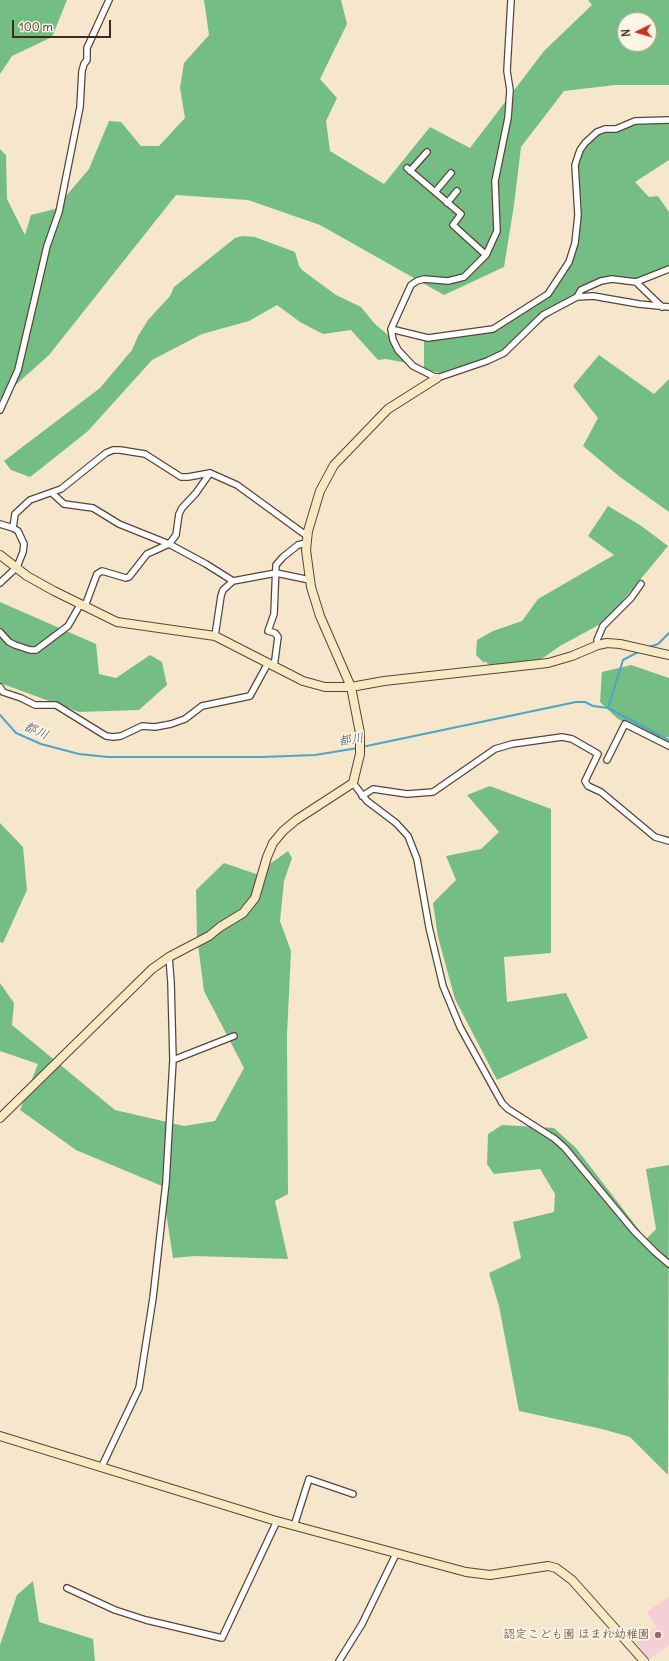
<!DOCTYPE html>
<html>
<head>
<meta charset="utf-8">
<style>
  body { margin:0 }
  #map { position:relative; width:669px; height:1661px; overflow:hidden; background:#f6e6cc; font-family:Delius,sans-serif }
  canvas { display:block }
  .north { position:absolute; left:617px; top:12px; width:40px; height:40px; box-sizing:border-box; background:#fcf5e5; border:1px solid #afa495; border-radius:50%; rotate:265deg; font-size:11px; font-weight:700; line-height:16px; text-align:center; color:#3b2a1e }
  .north::after { content:''; display:block; margin:auto; width:14px; height:18px; background:#c8321e; clip-path:polygon(50% 0,100% 100%,50% 72%,0 100%) }
  .scale { position:absolute; left:12px; top:20px; width:99px; height:18px; box-sizing:border-box; border:2px solid #3b2a1e; border-top:0; padding-left:5px; font-size:12px; line-height:14px; white-space:nowrap; color:#3b2a1e; -webkit-text-stroke:3px #fcf5e5; paint-order:stroke }
</style>
</head>
<body>
<div id="map">
<canvas width="669" height="1661"></canvas>
<div class="north">N</div>
<div class="scale">100 m</div>
</div>
<script>
const c = document.querySelector('canvas').getContext('2d');
c.lineJoin = 'round';
function fillPath(path, color) { c.fillStyle = color; c.fill(path, 'evenodd'); }
const shape = rows => new Path2D(rows.map(r => 'M' + r).join(''));
function strokePath(path, color, width, dash) { c.strokeStyle = color; c.lineWidth = width; c.lineCap = dash ? 'butt' : 'round'; c.setLineDash(dash || []); c.stroke(path); }
function label(font, color, halo, rows, align = 'center') {
  c.font = font + ' Delius,"Klee One",sans-serif'; c.lineWidth = 3.5; c.setLineDash([]); c.textBaseline = 'middle'; c.strokeStyle = halo; c.fillStyle = color; for (const [text, x, y, turn = 0] of rows) {
    c.save(); c.translate(x, y); c.rotate((+turn || 0) * Math.PI / 180); c.textAlign = isNaN(turn) ? turn : align; if (halo) c.strokeText(text, 0, 0); c.fillText(text, 0, 0); c.restore();
  }
}
fillPath(shape([
  [669,1596,669,1645,649,1659,636,1643,657,1627,647,1612]
]), '#f6cfd6');
fillPath(shape([
  [0,0,67,0,52,37,12,56,0,74],
  [204,0,341,0,347,24,320,79,337,98,326,121,330,151,384,184,430,127,470,148,544,51,592,5,588,0,669,0,669,85,615,85,564,91,521,147,514,205,504,267,444,295,320,225,248,200,176,195,49,355,0,399,0,149,6,155,7,199,25,235,31,215,55,209,89,169,109,121,121,122,141,146,159,146,185,118,180,88,184,63,209,35],
  [625,20,649,20,649,44,625,44],
  [669,121,669,160,635,182,649,197,658,196,669,212,669,266,666,269,641,278,634,279,611,276,592,281,585,285,564,305,501,353,440,373,424,369,424,340,496,331,549,295,570,265,580,214,578,163,587,143,603,131,612,132,624,129,635,123],
  [242,236,255,237,295,252,299,266,302,270,336,295,361,307,375,324,388,335,393,344,407,363,386,359,378,360,351,330,323,334,300,322,277,305,249,321,202,334,152,360,88,431,39,470,30,477,11,470,4,461,100,388,132,350,138,336,148,320,170,296,174,287,235,238],
  [599,355,654,394,669,379,669,512,620,477,583,446,598,418,573,386],
  [608,506,640,525,668,546,606,621,560,646,540,660,492,668,485,661,484,663,476,655,477,640,493,631,522,621,538,599,614,555,588,536],
  [0,602,96,644,99,674,116,678,150,655,162,662,167,685,139,710,79,712,0,683],
  [631,665,669,678,669,737,656,737,618,719,600,702,602,672],
  [490,786,551,809,551,953,504,957,507,1002,566,993,588,1038,497,1080,455,999,438,937,433,903,456,880,446,856,481,849,499,832,467,795],
  [0,823,23,847,27,890,3,943,0,942],
  [288,851,292,858,284,881,280,921,291,951,287,1035,288,1194,275,1201,288,1259,195,1256,173,1258,162,1186,76,1150,20,1110,38,1064,0,1051,0,983,14,1003,12,1025,115,1110,184,1126,215,1121,244,1068,204,991,197,937,196,890,224,863,256,874],
  [502,1125,554,1128,576,1148,646,1239,656,1229,646,1169,669,1165,668,1475,630,1437,602,1429,519,1411,499,1306,489,1273,521,1258,513,1222,554,1212,555,1194,540,1169,494,1174,487,1164,488,1134],
  [33,1581,39,1622,93,1639,95,1661,0,1661,0,1645,17,1595]
]), '#74be85');
strokePath(shape([
  [649,647,658,644,669,633],
  [608,708,623,660,640,651],
  [0,715,16,733,41,744,79,754,108,757,262,757,315,755,358,748],
  [362,747,576,702,585,702,593,706,608,708,669,740]
]), '#4da6ca', 2);
const street = shape([
  [511,0,507,71,510,90,508,118,495,181,497,231,486,255,464,277,448,281,424,279,417,281,411,285,391,329,393,340,398,350,413,366,437,378,487,361,504,353,543,315,577,297,593,296,639,304,669,307],
  [407,168,461,214,453,225,486,255],
  [410,171,427,152],
  [435,192,451,173],
  [447,203,457,191],
  [636,282,662,307],
  [577,297,581,290,601,281,612,279,636,282,669,269],
  [391,329,428,338,493,329,548,294,569,262,575,243,578,215,575,165,580,150,585,143,597,132,605,129,616,129,635,121,669,120],
  [0,410,18,370,47,246,59,212,80,107,82,71,84,64,87,60,87,48,109,0],
  [52,493,64,504,93,508,119,524,169,544,206,564,233,581],
  [0,524,13,528,18,531,24,544,23,552,17,567,0,583],
  [13,528,15,514,30,500,61,489,106,453,113,450,120,450,145,454,181,477,188,477,210,473,237,485,307,536],
  [85,606,97,574,102,571,126,578,129,577,147,554,169,544,176,535,179,514,182,508,196,493,210,473],
  [0,632,9,642,15,645,30,650,36,650,68,626,80,605],
  [215,636,221,596,223,590,233,581,276,573,310,580],
  [598,645,597,640,603,626,631,598,641,584],
  [274,667,278,637,275,633,268,631,274,614,276,565,283,557,298,545,306,543],
  [0,687,3,692,21,698,35,705,56,705,106,736,113,737,121,736,142,726,155,727,171,724,185,719,202,706,250,696,268,663],
  [607,760,625,724,669,746],
  [353,783,367,801,396,823,408,836,417,859,429,927,443,986,460,1027,502,1103,508,1109,555,1139,565,1148,634,1231,655,1252,669,1264],
  [362,796,373,789,407,794,433,792,495,749,512,744,562,737,572,739,598,754,585,781,588,786,601,792,655,837,669,841],
  [173,1060,234,1036],
  [102,1466,139,1388,153,1298,166,1182,173,1060,171,982,169,957],
  [294,1526,309,1479,353,1494],
  [67,1588,115,1610,146,1620,222,1638,277,1521],
  [339,1661,362,1624,396,1554]
]);
const secondary = shape([
  [0,555,27,576,54,591,117,622,215,636,303,681,325,687,351,687,384,681,548,663,572,656,598,645,607,643,620,644,669,655],
  [0,1118,152,969,169,957,209,936,220,927,243,913,255,898,267,857,273,843,283,831,296,820,353,783,360,754,360,733,351,687,320,616,311,587,306,550,308,531,320,491,334,465,388,409,437,378],
  [0,1436,273,1520,466,1572,490,1575,548,1566,556,1568,572,1580,644,1661]
]);
strokePath(street, '#574638', 8);
strokePath(secondary, '#574638', 10);
strokePath(street, '#fff', 5.5);
strokePath(secondary, '#f6e9c3', 8);
for (const [x, y, r, color] of [
  [658,1635,4,"#8d6e63"]
]) { const dot = new Path2D(); dot.arc(x, y, r, 0, 2 * Math.PI); c.fillStyle = color; c.fill(dot); strokePath(dot, '#fcf5e5', 1.5); }
label('bold 12px', '#785e54', '#fcf5e5', [
  ["認定こども園 ほまれ幼稚園",650,1635]
], 'right');
label('italic 13px', '#425c63', '#fcf5e5', [
  ["都川",36,731,23],
  ["都川",351,740,-9]
]);
</script>
</body>
</html>
